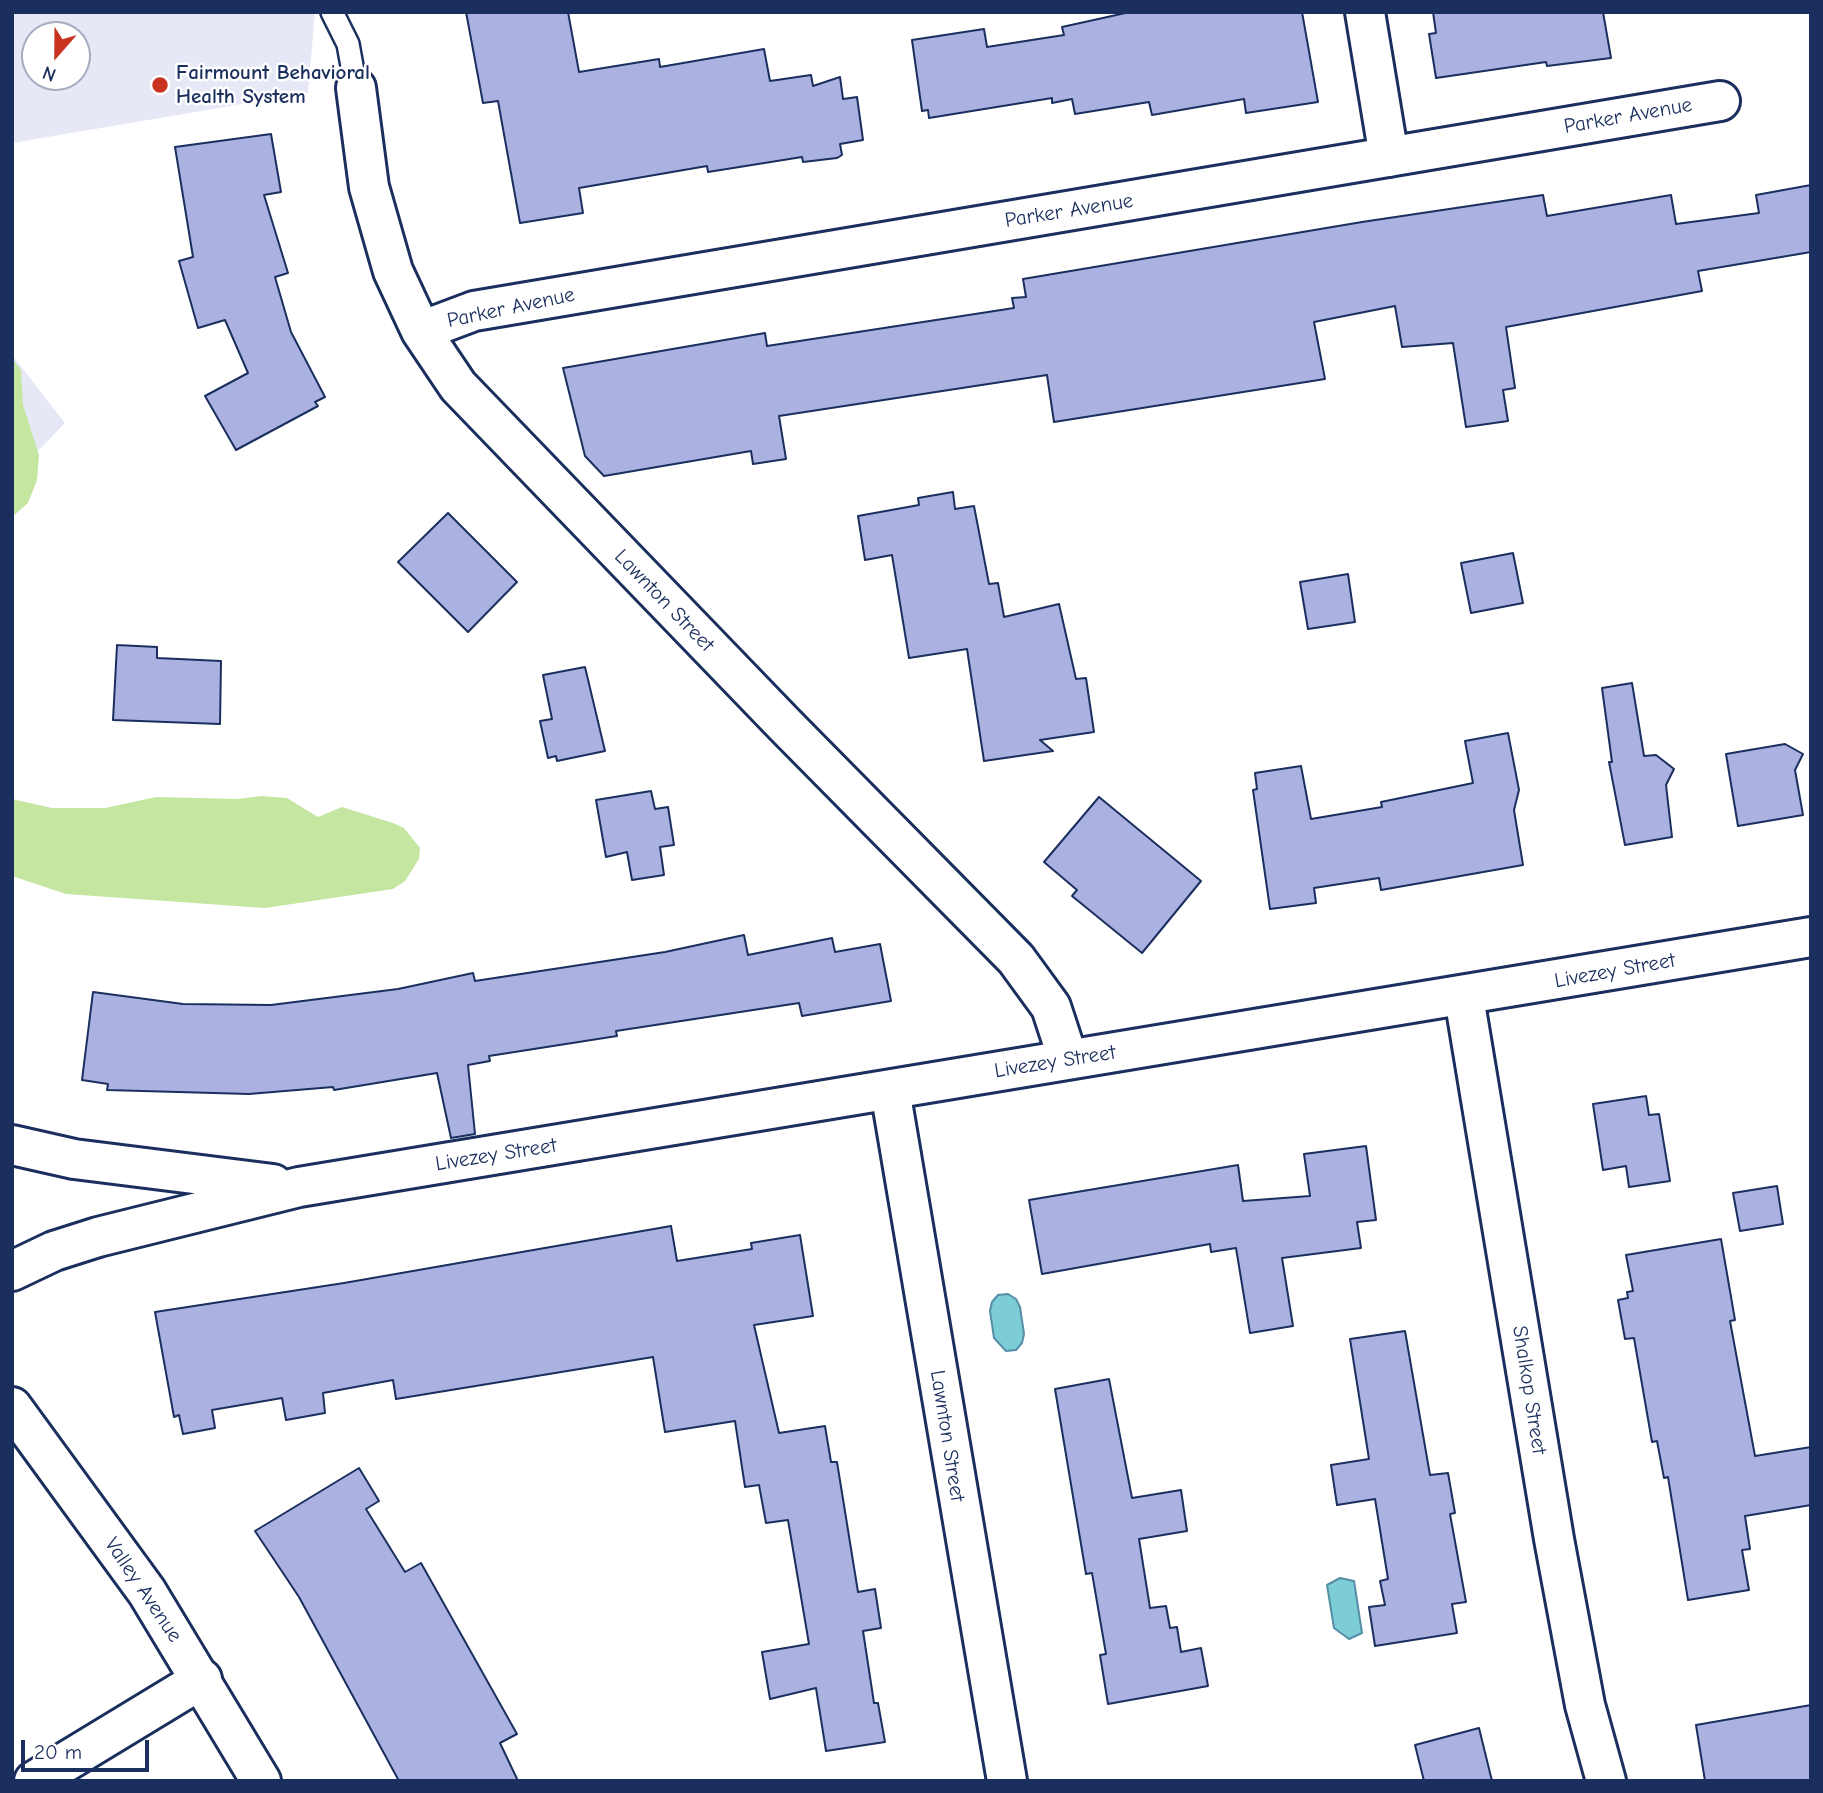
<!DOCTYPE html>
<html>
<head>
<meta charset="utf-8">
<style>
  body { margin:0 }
  #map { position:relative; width:1823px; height:1793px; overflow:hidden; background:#fff; font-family:"Comic Neue",sans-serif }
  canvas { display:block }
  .frame { position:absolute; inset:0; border:14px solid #1b2f5e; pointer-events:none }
  .north { position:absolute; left:21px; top:21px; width:70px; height:70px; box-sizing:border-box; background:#fff; border:2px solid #a4acbf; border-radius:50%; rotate:201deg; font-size:19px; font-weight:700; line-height:28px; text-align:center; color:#1b2f5e }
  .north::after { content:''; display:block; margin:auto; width:24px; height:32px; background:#c8321e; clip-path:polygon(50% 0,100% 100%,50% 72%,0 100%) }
  .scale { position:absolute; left:21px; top:1740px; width:128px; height:32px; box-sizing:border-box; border:4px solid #1b2f5e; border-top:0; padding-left:9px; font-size:21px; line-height:24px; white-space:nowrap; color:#1b2f5e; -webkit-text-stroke:5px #fff; paint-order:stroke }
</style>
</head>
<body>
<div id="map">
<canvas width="1823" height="1793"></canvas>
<div class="frame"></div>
<div class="north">N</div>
<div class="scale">20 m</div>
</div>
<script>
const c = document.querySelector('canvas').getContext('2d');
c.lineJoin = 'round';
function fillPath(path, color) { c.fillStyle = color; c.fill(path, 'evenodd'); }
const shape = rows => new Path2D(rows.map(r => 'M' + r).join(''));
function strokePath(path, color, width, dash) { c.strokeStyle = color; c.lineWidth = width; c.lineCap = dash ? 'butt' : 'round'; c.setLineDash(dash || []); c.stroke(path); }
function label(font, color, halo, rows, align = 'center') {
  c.font = font + ' "Comic Neue",sans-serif'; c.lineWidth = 5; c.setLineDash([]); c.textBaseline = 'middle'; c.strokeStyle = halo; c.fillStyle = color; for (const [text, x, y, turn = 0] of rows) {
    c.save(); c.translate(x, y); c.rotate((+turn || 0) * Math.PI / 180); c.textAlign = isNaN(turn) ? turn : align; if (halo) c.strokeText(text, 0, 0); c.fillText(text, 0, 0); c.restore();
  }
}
fillPath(shape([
  [12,12,315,12,308,93,12,143],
  [35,35,77,35,77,77,35,77],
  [12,355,65,423,12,478]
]), '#e6e8f6');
fillPath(shape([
  [12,358,21,370,23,405,39,455,37,480,28,503,12,517],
  [261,796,287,798,318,817,342,807,393,823,404,828,420,848,419,859,405,881,393,889,265,908,66,894,12,876,12,799,52,808,105,808,156,797,238,799]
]), '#c4e6a0');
const water = shape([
  [1008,1294,1016,1299,1020,1307,1024,1334,1022,1343,1016,1350,1006,1351,994,1338,990,1311,992,1302,998,1295,1008,1294],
  [1340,1578,1354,1581,1362,1633,1349,1639,1334,1628,1327,1585,1340,1578]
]);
fillPath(water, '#7dcdd7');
strokePath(water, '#568ea7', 2);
const building = shape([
  [466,12,568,12,579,72,659,59,660,67,764,49,770,81,811,75,813,86,840,77,843,99,857,97,863,140,840,144,842,155,837,158,803,162,802,157,708,172,707,166,579,188,583,213,520,223,498,101,483,103,466,12],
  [1130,12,1302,12,1318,102,1246,113,1244,99,1152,115,1149,102,1075,114,1072,99,1052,103,1052,98,929,118,928,110,922,111,912,40,984,29,987,47,1064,35,1062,27,1130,12],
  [1433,12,1603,12,1611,58,1547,66,1546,62,1436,78,1429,34,1436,33,1433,12],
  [271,134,281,192,264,195,288,273,275,277,291,332,325,397,315,402,318,406,236,450,205,396,248,373,225,320,198,328,179,261,193,257,175,147,271,134],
  [1811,185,1811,252,1698,271,1702,291,1506,327,1515,388,1503,390,1508,421,1466,427,1453,343,1402,347,1395,306,1314,322,1325,379,1054,422,1047,375,779,416,786,459,753,464,751,451,604,476,585,456,563,368,765,333,767,346,1014,308,1012,298,1026,297,1023,279,1362,222,1543,195,1547,216,1671,195,1676,224,1759,213,1756,195,1811,185],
  [953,492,955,509,974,506,989,584,998,583,1004,617,1059,604,1076,679,1086,678,1094,732,1040,740,1053,751,984,761,967,649,909,658,892,555,865,560,858,516,919,505,918,498,953,492],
  [448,513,517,582,468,632,398,562,448,513],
  [1513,553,1523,603,1471,613,1461,563,1513,553],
  [1348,574,1355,622,1308,629,1300,582,1348,574],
  [117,645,157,647,157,658,221,661,220,724,113,720,117,645],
  [585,667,605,751,557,761,556,756,548,758,540,721,552,719,543,675,585,667],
  [1632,683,1644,756,1656,755,1674,769,1666,785,1672,837,1625,845,1609,762,1612,762,1602,688,1632,683],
  [1508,733,1519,790,1514,810,1523,865,1381,890,1379,878,1314,888,1316,903,1270,909,1253,790,1257,789,1255,773,1301,766,1311,819,1382,807,1381,802,1473,783,1465,741,1508,733],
  [1785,744,1803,754,1795,770,1803,815,1738,826,1726,754,1785,744],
  [651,791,655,809,668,807,674,845,660,847,664,875,632,880,627,852,606,857,596,800,651,791],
  [1099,797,1201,881,1142,953,1072,896,1077,890,1044,862,1099,797],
  [744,935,748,955,832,938,835,952,880,944,891,1001,802,1016,799,1003,616,1031,617,1036,489,1056,490,1061,468,1065,475,1134,451,1138,437,1073,334,1090,333,1087,249,1094,107,1090,108,1084,82,1080,93,992,183,1004,271,1005,398,989,473,973,475,981,665,952,744,935],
  [1646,1096,1649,1115,1659,1114,1670,1181,1629,1187,1626,1166,1603,1170,1593,1104,1646,1096],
  [1366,1146,1376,1220,1357,1222,1361,1248,1282,1258,1293,1326,1250,1333,1236,1248,1211,1252,1210,1244,1042,1274,1029,1200,1238,1165,1243,1201,1310,1196,1304,1154,1366,1146],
  [1777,1186,1783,1224,1740,1231,1733,1193,1777,1186],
  [671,1226,677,1261,752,1249,751,1243,800,1235,813,1316,754,1325,779,1433,825,1426,831,1462,837,1462,858,1592,875,1589,881,1628,863,1631,874,1703,878,1703,885,1742,826,1751,816,1688,770,1699,762,1652,809,1644,788,1520,766,1523,759,1485,745,1487,735,1421,665,1432,653,1357,396,1399,393,1380,323,1393,325,1413,286,1420,282,1398,212,1410,215,1428,183,1434,179,1415,174,1417,155,1312,344,1283,671,1226],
  [1721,1239,1735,1320,1730,1321,1755,1456,1811,1447,1811,1505,1745,1516,1750,1549,1742,1550,1749,1590,1688,1600,1668,1477,1664,1478,1657,1441,1652,1442,1634,1338,1625,1339,1618,1300,1628,1298,1627,1292,1633,1291,1626,1255,1721,1239],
  [1405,1331,1430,1475,1448,1473,1455,1513,1450,1514,1466,1602,1452,1604,1457,1633,1375,1646,1369,1607,1385,1605,1380,1581,1388,1579,1375,1499,1337,1505,1331,1465,1369,1459,1350,1339,1405,1331],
  [1109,1379,1132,1498,1181,1490,1187,1531,1139,1539,1150,1608,1166,1606,1170,1628,1177,1627,1181,1652,1201,1648,1208,1686,1108,1704,1100,1655,1106,1654,1092,1573,1086,1574,1055,1389,1109,1379],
  [359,1468,379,1501,366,1509,405,1572,421,1563,517,1734,500,1743,518,1781,399,1781,299,1597,255,1531,359,1468],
  [1811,1705,1811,1781,1705,1781,1696,1725,1811,1705],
  [1479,1728,1492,1781,1424,1781,1415,1745,1479,1728]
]);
fillPath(building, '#abb2e2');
strokePath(building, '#1b2f5e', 2);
const lane = shape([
  [332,12,348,44,356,88]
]);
const street = shape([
  [1365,12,1389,157],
  [356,88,369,187,393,271,421,331,458,386,785,725,1016,959,1051,1007,1068,1059],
  [421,331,474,311,1720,101],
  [1464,997,1554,1539,1585,1705,1606,1781],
  [890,1090,1007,1781],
  [34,1781,202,1679]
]);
const secondary = shape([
  [12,1145,74,1159,273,1184],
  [12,1271,54,1251,98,1237,299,1187,1811,937],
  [12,1407,147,1592,261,1781]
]);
strokePath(lane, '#1b2f5e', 26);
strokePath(street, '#1b2f5e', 44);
strokePath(secondary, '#1b2f5e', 44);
strokePath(lane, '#fff', 21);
strokePath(street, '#fff', 38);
strokePath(secondary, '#fff', 38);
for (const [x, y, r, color] of [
  [160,85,9,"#c8321e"]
]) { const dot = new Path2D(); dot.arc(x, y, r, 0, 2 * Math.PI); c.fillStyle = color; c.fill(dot); strokePath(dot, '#fff', 2.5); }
label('bold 21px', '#1b2f5e', '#fff', [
  ["Fairmount Behavioral",176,73],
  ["Health System",176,97]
], 'left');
label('21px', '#1b2f5e', '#fff', [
  ["Parker Avenue",1628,116,-10],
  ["Parker Avenue",1069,211,-9],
  ["Parker Avenue",511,308,-12],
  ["Lawnton Street",664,601,46],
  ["Livezey Street",1615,971,-10],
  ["Livezey Street",1055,1062,-9],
  ["Livezey Street",496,1155,-9],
  ["Shalkop Street",1529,1390,81],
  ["Lawnton Street",947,1436,81],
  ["Valley Avenue",143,1590,56]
]);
</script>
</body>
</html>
